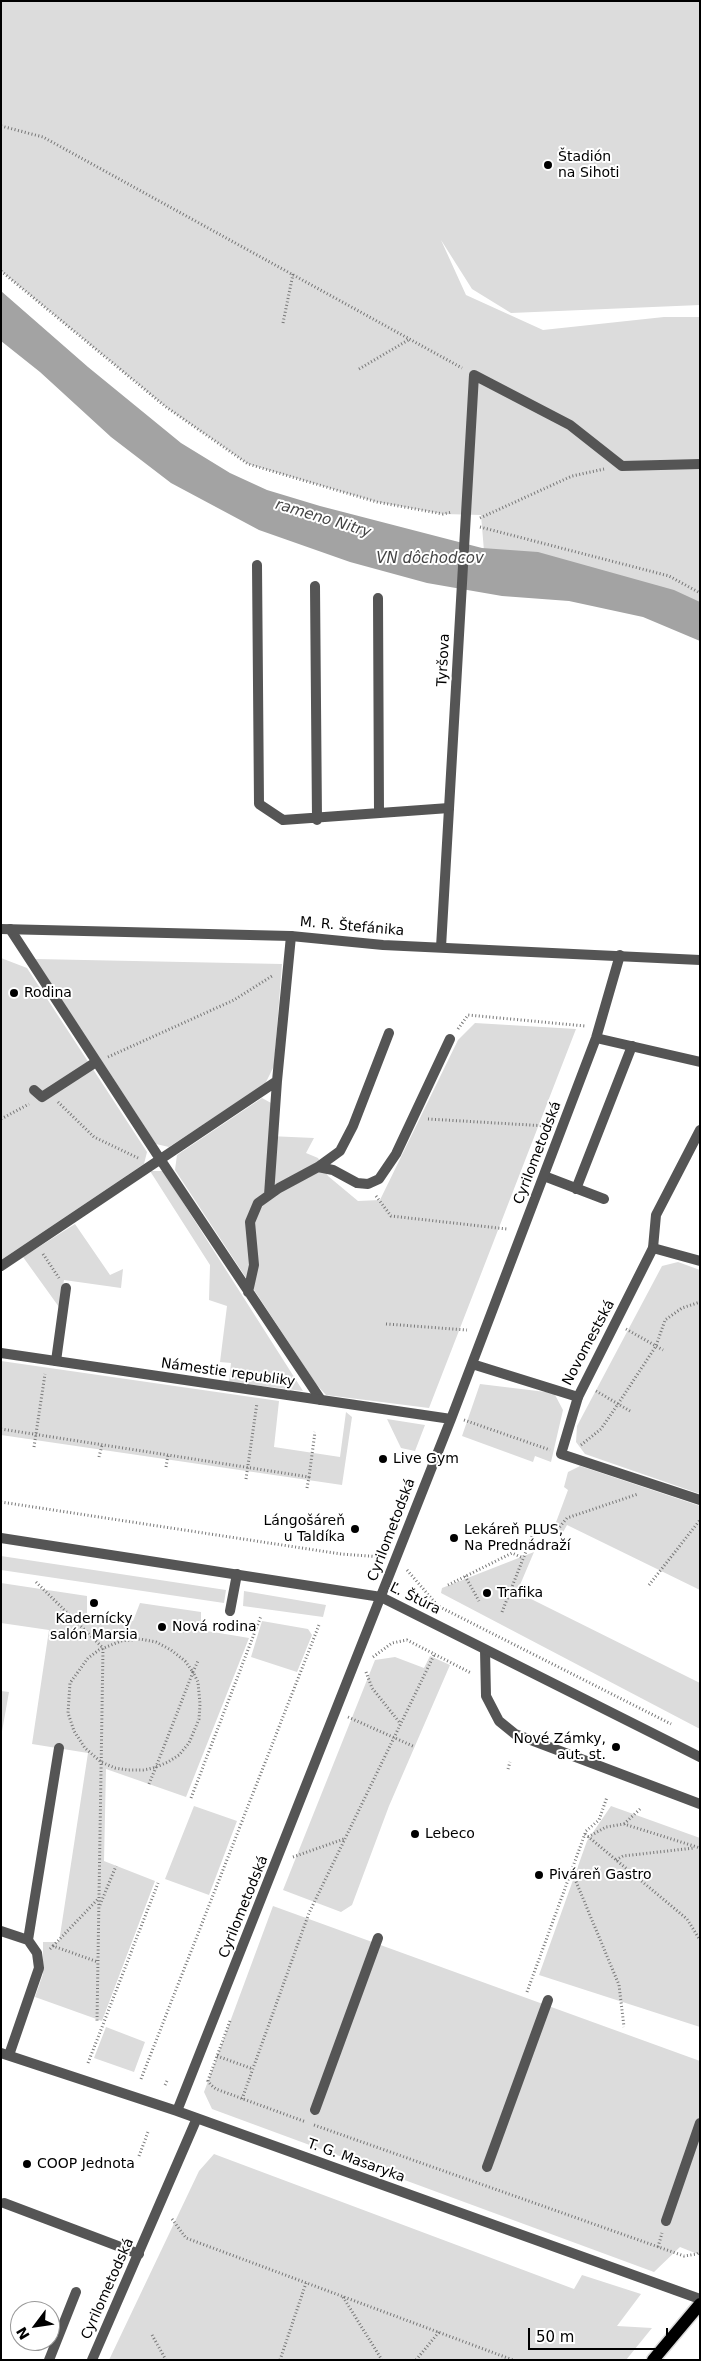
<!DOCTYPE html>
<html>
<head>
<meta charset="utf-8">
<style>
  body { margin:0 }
  #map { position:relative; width:701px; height:2361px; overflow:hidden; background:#fff; font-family:"DejaVu Sans",sans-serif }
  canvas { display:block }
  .frame { position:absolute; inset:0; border:2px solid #000; pointer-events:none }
  .north { position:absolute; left:10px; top:2301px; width:50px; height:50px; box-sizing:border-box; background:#fff; border:1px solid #999; border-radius:50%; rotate:239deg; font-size:14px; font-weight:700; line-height:20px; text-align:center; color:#000 }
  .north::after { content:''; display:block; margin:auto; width:18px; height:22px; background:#000; clip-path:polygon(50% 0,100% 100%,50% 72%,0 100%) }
  .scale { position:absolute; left:528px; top:2328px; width:140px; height:22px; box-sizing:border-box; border:2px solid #000; border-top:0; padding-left:6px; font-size:15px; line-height:18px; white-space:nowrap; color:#000; -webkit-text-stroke:4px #fff; paint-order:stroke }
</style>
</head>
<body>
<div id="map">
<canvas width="701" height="2361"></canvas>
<div class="frame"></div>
<div class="north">N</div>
<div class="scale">50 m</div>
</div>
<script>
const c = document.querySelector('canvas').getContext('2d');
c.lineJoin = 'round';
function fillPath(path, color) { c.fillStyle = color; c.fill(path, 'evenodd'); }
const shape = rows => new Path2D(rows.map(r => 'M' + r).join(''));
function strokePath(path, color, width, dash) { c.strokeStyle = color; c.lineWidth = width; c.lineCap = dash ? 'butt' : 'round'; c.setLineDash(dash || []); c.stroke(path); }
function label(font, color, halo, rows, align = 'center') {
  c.font = font + ' "DejaVu Sans",sans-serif'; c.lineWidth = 4; c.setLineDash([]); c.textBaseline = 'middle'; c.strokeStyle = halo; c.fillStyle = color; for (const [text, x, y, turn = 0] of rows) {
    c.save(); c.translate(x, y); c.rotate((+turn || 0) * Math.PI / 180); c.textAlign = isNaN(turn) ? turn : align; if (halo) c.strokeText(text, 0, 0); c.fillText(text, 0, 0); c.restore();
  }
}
fillPath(shape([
  [1,1,700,1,700,305,511,313,472,289,441,240,466,295,543,330,664,317,700,317,700,624,486,575,481,515,443,514,377,502,248,464,166,407,1,271],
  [1,958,27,968,147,1152,144,1164,1,1260],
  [35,959,282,964,274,1066,265,1084,169,1147,156,1144],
  [475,1023,576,1029,429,1408,326,1395,316,1384,175,1170,177,1155,262,1098,271,1103,269,1136,314,1138,306,1153,318,1158,328,1176,358,1201,380,1200,458,1040],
  [150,1171,163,1171,303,1391,229,1382,231,1363,220,1362,227,1306,209,1300,210,1265],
  [75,1224,110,1275,123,1269,121,1288,64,1280,59,1307,23,1257],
  [678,1262,700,1270,700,1494,585,1454,576,1442,577,1426,662,1266],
  [1,1361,279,1401,274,1447,340,1457,346,1412,352,1417,342,1485,1,1435],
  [480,1384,554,1393,563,1410,551,1462,535,1456,533,1462,462,1436],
  [387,1419,425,1425,415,1451,401,1448],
  [580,1466,700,1506,700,1590,567,1525,561,1536,552,1533,568,1490,564,1487,568,1472],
  [534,1552,517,1592,700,1683,700,1729,441,1593,442,1588],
  [1,1556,226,1590,224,1603,1,1570],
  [1,1583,87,1596,87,1615,133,1621,140,1603,201,1612,201,1630,249,1638,186,1797,106,1769,104,1861,155,1881,102,2021,35,1997,43,1974,43,1942,59,1942,88,1753,32,1744,49,1630,1,1623],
  [244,1591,326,1605,323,1617,243,1606],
  [262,1621,308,1629,312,1635,297,1672,251,1657],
  [430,1656,450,1665,389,1806,352,1905,341,1912,283,1890,375,1660,395,1657,424,1668],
  [1,1691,9,1692,1,1737],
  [194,1806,237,1821,209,1895,165,1879],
  [611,1806,700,1838,700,2027,539,1975,587,1841],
  [273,1906,700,2061,700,2255,680,2247,654,2272,212,2109,204,2092],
  [106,2027,145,2042,134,2072,94,2058],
  [214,2154,574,2289,582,2275,641,2294,617,2326,652,2328,626,2360,109,2360,199,2171]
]), '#dcdcdc');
fillPath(shape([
  [1,291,88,367,181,443,230,473,267,490,320,506,482,548,538,552,674,590,700,602,700,641,643,617,569,601,502,596,427,583,350,562,259,530,171,483,111,437,40,372,1,341]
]), '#a3a3a3');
const primary = shape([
  [653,2360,700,2304]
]);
strokePath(primary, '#dbdbdb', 15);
strokePath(shape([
  [1,126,43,137,462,368],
  [1,271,166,407,248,464,377,502,443,514,452,512],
  [283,323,293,274],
  [359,369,410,339],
  [480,518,572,476,604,469],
  [480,527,669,576,700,593],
  [458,1029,468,1015,585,1026],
  [108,1057,234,1000,272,976],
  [58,1102,94,1137,138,1158],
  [1,1119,29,1104],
  [428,1119,547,1126],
  [376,1196,391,1216,507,1229],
  [43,1254,59,1278],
  [386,1324,467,1330],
  [626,1329,663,1350],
  [596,1391,630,1411],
  [464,1420,550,1450],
  [1,1429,309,1477,315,1432],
  [581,1445,601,1429,618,1404,656,1346,665,1320,682,1308,700,1302],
  [34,1447,45,1374],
  [99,1457,102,1445],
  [166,1467,168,1455],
  [246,1479,257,1403],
  [307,1488,309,1477],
  [1,1502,341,1554,382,1557],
  [547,1532,558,1529,567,1518,638,1494],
  [407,1570,438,1606,671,1724],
  [465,1576,479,1601],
  [36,1582,103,1648,97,2021],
  [448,1585,512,1553,523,1558],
  [649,1585,700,1520],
  [502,1612,536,1526],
  [373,1657,392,1643,407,1640,471,1673],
  [366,1672,372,1688,400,1723],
  [348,1717,415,1747],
  [508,1769,510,1762],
  [149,1784,156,1767,193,1672,185,1661,171,1650,156,1642,140,1639,121,1641,99,1650,88,1658,70,1683,68,1713,74,1731,85,1748,101,1762,115,1768,128,1770,143,1770,149,1769,156,1767,168,1762,179,1755,189,1743,199,1719,200,1704,198,1682,193,1672,198,1661],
  [191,1798,261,1616],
  [624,1824,640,1809],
  [585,1834,687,1919,700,1940],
  [588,1837,606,1827,624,1824,700,1848],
  [293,1857,344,1839],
  [616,1860,623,1856,694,1848],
  [572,1872,619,1985,624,2027],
  [100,1905,116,1866],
  [53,1946,99,1898],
  [50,1949,53,1946,98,1962],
  [527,1992,586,1831,599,1820,607,1797],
  [230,2021,210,2075,208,2081,211,2085,216,2089,306,2122],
  [217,2056,253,2069],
  [88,2063,158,1883],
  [141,2079,319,1625],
  [165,2085,167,2081],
  [242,2099,309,1913,435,1653],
  [314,2125,684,2256,697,2254,700,2252],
  [139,2156,148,2132],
  [172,2219,186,2238,513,2360],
  [658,2247,662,2233],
  [343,2297,382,2360],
  [152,2335,166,2360],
  [280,2360,306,2283],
  [416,2360,439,2332]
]), '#777', 3, [1, 2.5]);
strokePath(shape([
  [257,565,259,804,283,820,449,808],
  [315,586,317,820],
  [378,598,379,813],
  [10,929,160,1159,321,1400],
  [34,1090,42,1097,96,1062],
  [318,1167,333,1170,357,1183,368,1184,379,1179,396,1154,450,1039],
  [544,1176,604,1199],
  [576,1189,632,1046],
  [269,1195,277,1081],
  [653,1248,656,1215,700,1130],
  [1,1266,277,1081,291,936],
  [248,1292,254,1265,250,1222,258,1203,279,1188,318,1167,340,1151,353,1126,389,1033],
  [56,1361,66,1288],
  [578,1397,561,1454,700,1500],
  [230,1611,237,1574],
  [485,1650,486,1696,499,1721,515,1734,700,1804],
  [1,1931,28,1940,37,1953,39,1968,9,2055],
  [28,1940,59,1748],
  [315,2110,378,1938],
  [487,2167,548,2000],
  [4,2203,139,2254],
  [666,2221,700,2123]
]), '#555', 10);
strokePath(shape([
  [441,947,474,375,570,425,622,466,700,464],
  [596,1038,700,1062],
  [1,1353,451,1419],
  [472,1364,578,1397,653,1248,700,1261],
  [1,1538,381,1597,700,1757],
  [1,2053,177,2111,700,2299],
  [177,2111,451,1419,596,1038,620,955],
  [49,2360,76,2292],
  [92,2360,197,2118]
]), '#555', 10);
strokePath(shape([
  [1,929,291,936,383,945,700,960]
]), '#555', 10);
strokePath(primary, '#000', 12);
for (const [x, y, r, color] of [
  [548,165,5,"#000"],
  [14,993,5,"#000"],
  [383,1459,5,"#000"],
  [355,1529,5,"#000"],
  [454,1538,5,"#000"],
  [487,1593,5,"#000"],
  [94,1603,5,"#000"],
  [162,1627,5,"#000"],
  [616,1747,5,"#000"],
  [415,1834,5,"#000"],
  [539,1875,5,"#000"],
  [27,2164,5,"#000"]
]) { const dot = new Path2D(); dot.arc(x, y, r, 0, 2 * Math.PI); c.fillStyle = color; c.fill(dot); strokePath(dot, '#fff', 2); }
label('14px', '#000', '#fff', [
  ["Štadión",558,157],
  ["na Sihoti",558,173],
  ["Rodina",24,993],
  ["Live Gym",393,1459],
  ["Lángošáreň",345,1521,"right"],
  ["u Taldíka",345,1537,"right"],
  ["Lekáreň PLUS,",464,1530],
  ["Na Prednádraží",464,1546],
  ["Trafika",497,1593],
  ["Kadernícky",94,1619,"center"],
  ["salón Marsia",94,1635,"center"],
  ["Nová rodina",172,1627],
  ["Nové Zámky,",606,1739,"right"],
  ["aut. st.",606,1755,"right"],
  ["Lebeco",425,1834],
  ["Piváreň Gastro",549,1875],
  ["COOP Jednota",37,2164]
], 'left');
label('14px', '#000', '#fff', [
  ["Tyršova",444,660,-87],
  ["M. R. Štefánika",352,927,5],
  ["Cyrilometodská",538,1153,-69],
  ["Novomestská",589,1343,-62],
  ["Námestie republiky",228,1373,8],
  ["Cyrilometodská",392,1530,-69],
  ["Ľ. Štúra",415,1599,26],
  ["Cyrilometodská",244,1907,-68],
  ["T. G. Masaryka",356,2161,20],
  ["Cyrilometodská",108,2289,-66]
]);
label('italic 15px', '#444', '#fff', [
  ["rameno Nitry",323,519,17],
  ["VN dôchodcov",430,559]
]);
</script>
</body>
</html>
